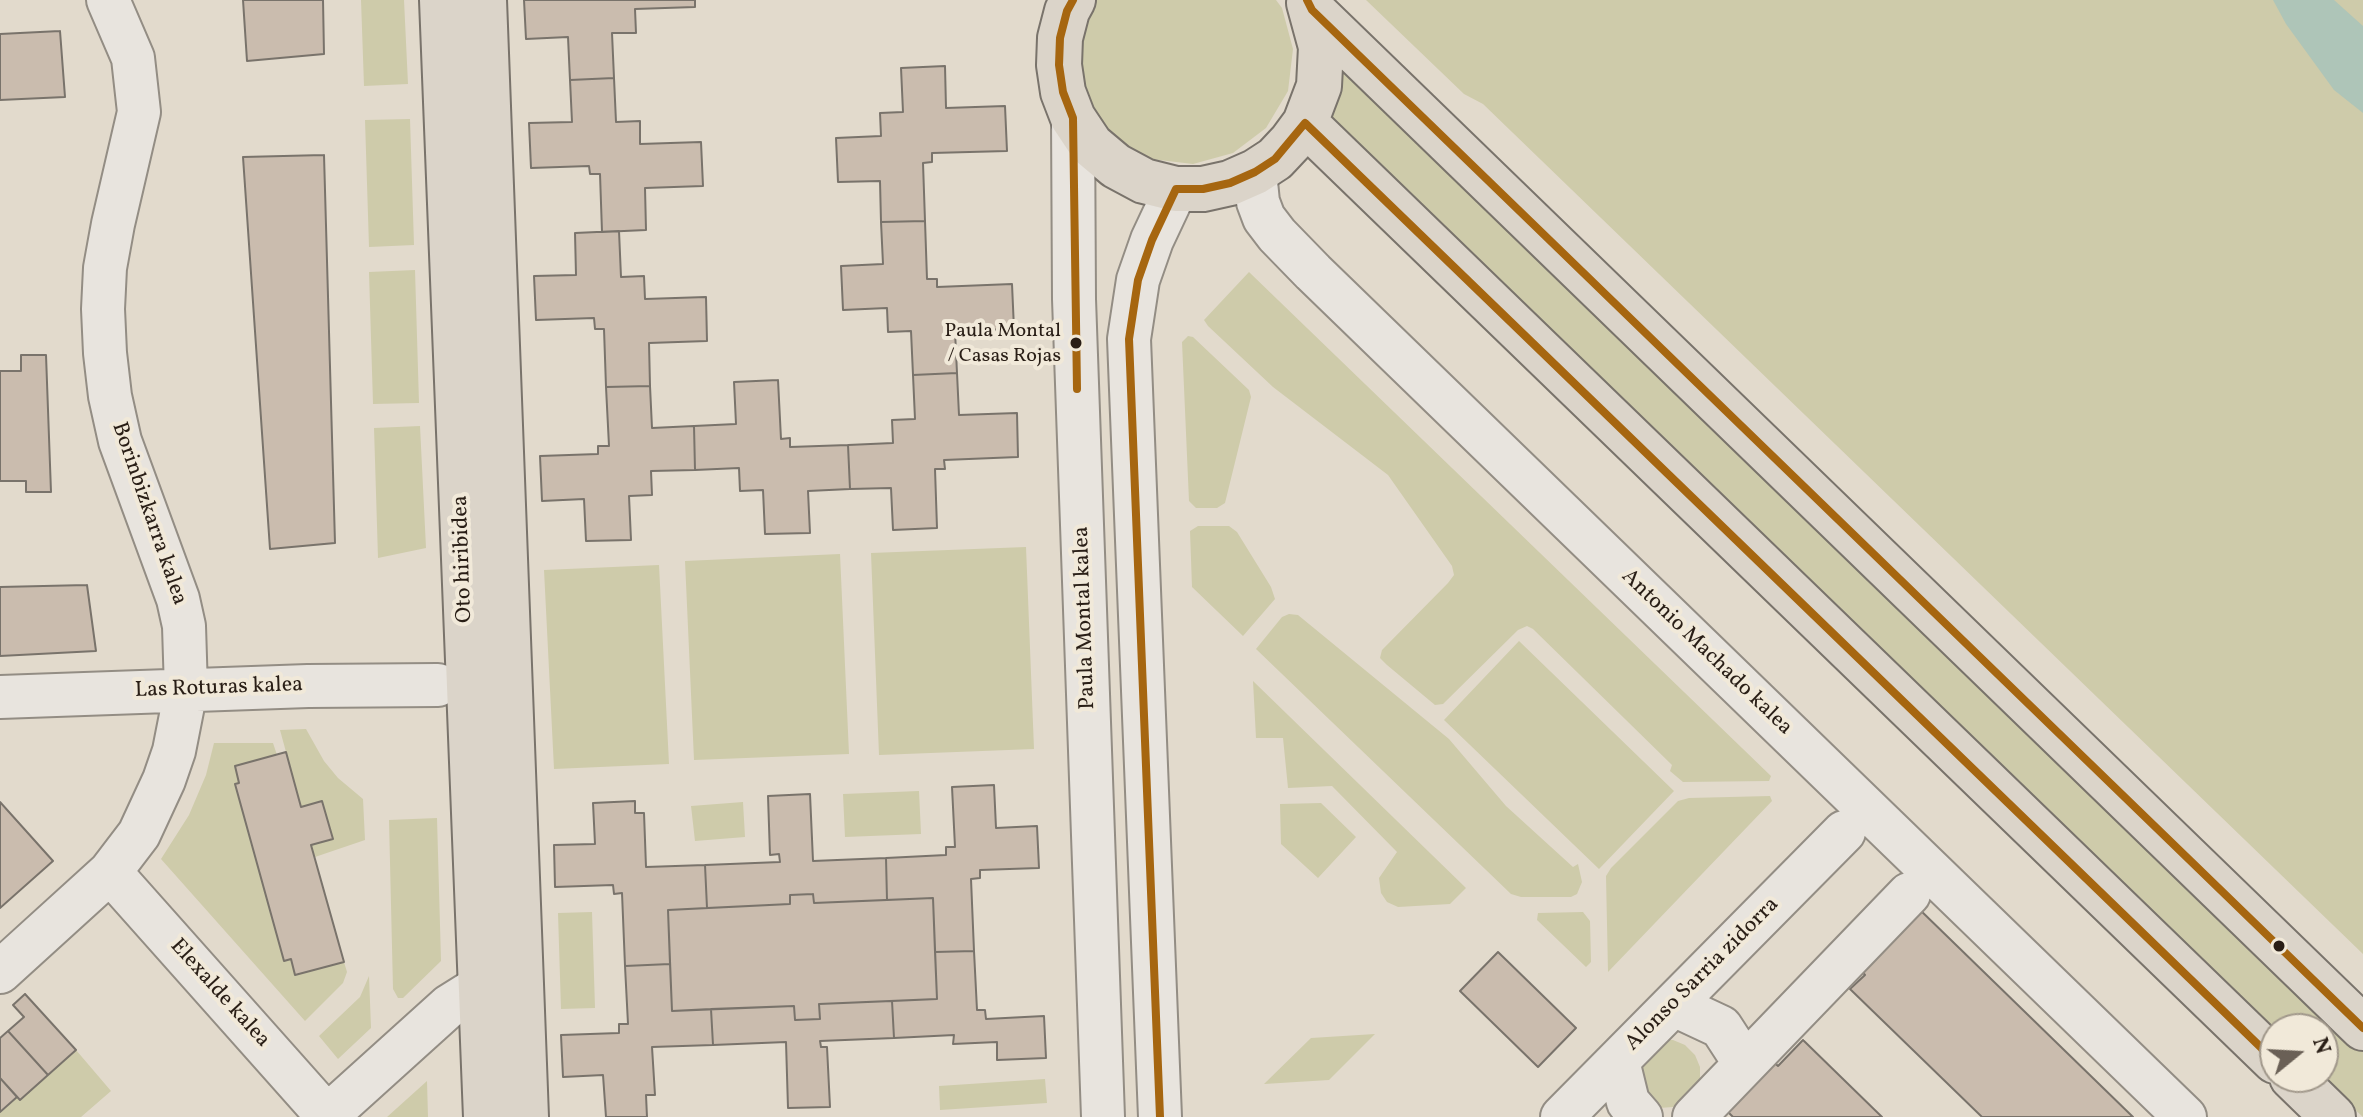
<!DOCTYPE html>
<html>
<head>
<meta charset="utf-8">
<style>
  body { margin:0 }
  #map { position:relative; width:2363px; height:1117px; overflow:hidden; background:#e2dacc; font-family:Vollkorn,serif }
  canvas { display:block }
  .north { position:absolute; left:2259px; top:1013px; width:80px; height:80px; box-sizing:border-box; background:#f1e9d9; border:2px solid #a1988b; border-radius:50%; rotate:72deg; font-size:22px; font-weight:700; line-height:32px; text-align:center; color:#291e16 }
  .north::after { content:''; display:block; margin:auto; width:28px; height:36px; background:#6a6056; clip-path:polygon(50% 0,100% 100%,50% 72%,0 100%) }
</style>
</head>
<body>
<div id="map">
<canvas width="2363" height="1117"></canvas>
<div class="north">N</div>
</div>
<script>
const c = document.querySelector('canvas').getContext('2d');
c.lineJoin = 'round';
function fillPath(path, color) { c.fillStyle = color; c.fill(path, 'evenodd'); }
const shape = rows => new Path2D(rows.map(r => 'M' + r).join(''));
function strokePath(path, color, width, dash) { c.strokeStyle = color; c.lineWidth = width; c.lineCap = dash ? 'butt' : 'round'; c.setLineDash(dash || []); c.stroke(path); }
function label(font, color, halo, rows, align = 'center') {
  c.font = font + ' Vollkorn,serif'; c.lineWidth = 8; c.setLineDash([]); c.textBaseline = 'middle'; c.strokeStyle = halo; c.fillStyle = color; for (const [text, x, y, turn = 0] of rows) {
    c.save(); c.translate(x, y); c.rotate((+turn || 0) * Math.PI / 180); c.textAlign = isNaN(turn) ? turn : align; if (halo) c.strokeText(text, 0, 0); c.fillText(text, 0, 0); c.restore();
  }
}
fillPath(shape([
  [361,0,404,0,408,84,364,86],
  [1095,0,1276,0,1282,8,1293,49,1288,91,1266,128,1233,153,1193,164,1151,159,1114,138,1089,104,1078,63,1083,21],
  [1366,0,2363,0,2363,954,1483,104,1464,94],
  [1337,57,2363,1047,2363,1117,2319,1077,2323,1077,2323,1029,2275,1029,2275,1034,1323,116],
  [410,119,414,245,369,247,365,120],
  [415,270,419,403,373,404,369,272],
  [1249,272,1771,776,1769,781,1683,782,1670,771,1672,765,1533,629,1527,626,1518,630,1443,704,1435,705,1387,665,1380,658,1382,650,1448,583,1454,575,1452,566,1388,475,1273,387,1208,326,1204,320],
  [1188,336,1193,337,1249,390,1251,397,1225,503,1217,508,1196,508,1189,501,1182,342],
  [420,426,426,548,378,558,374,428],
  [1198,526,1229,526,1237,532,1271,587,1275,599,1243,636,1192,587,1190,531],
  [1026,547,1034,749,879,755,871,553],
  [840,554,849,754,694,760,685,561],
  [659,565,669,764,554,769,544,570],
  [1289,614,1298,615,1449,739,1506,806,1573,867,1578,864,1582,882,1577,894,1571,897,1521,897,1511,894,1256,649,1282,617],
  [1519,641,1674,791,1599,869,1444,720],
  [1253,681,1466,888,1450,904,1398,907,1387,902,1381,893,1379,878,1397,852,1332,786,1288,788,1283,738,1256,738],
  [306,729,324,761,338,778,363,799,365,840,315,857,311,845,332,838,322,801,301,807,280,730],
  [214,743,273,743,277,755,235,766,239,783,235,785,284,960,291,959,296,975,344,962,347,972,343,983,305,1021,161,859,189,815,206,775],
  [919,791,921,834,845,837,843,794],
  [1770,796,1772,801,1608,972,1606,876,1611,868,1678,801,1689,798],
  [743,802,745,837,695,841,691,806],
  [1321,803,1356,837,1318,878,1281,844,1280,804],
  [437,818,441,961,403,998,398,998,393,989,389,820],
  [592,912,595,1008,561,1009,558,913],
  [1583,912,1590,921,1591,962,1586,967,1537,920,1538,913],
  [369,976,371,1028,338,1059,319,1036,360,997],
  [1375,1034,1329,1080,1264,1084,1311,1038],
  [1660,1040,1673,1040,1685,1045,1695,1055,1700,1067,1700,1081,1695,1093,1685,1102,1673,1107,1659,1108,1647,1102,1633,1067],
  [76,1050,111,1091,81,1117,0,1117,0,1112,17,1097],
  [1045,1079,1047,1103,940,1110,939,1086],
  [427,1081,428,1117,387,1117]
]), '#cecbaa');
fillPath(shape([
  [2273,0,2334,0,2363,26,2363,113,2334,90,2286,24]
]), '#aec5b8');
const building = shape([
  [243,0,323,0,324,54,247,61,243,0],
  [524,0,695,0,695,7,635,9,636,33,612,33,614,78,570,80,568,37,526,39,524,0],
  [60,31,65,97,0,100,0,34,60,31],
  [945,66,946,108,1005,106,1007,151,932,153,932,162,923,163,925,221,881,222,880,181,838,182,836,138,881,136,880,113,903,112,901,68,945,66],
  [614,78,616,122,640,121,640,144,701,142,703,186,645,188,646,230,602,232,600,174,590,174,589,166,531,168,529,123,572,122,570,80,614,78],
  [324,155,335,543,270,549,243,157,324,155],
  [925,221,927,279,937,279,937,287,1012,284,1014,329,955,331,957,373,913,375,911,331,888,332,887,308,843,310,841,266,883,264,881,222,925,221],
  [619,231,621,277,644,276,645,299,706,297,707,341,649,343,650,386,606,387,604,329,595,329,594,318,536,320,534,276,576,275,575,233,619,231],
  [21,355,46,355,51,492,26,492,26,481,0,481,0,371,21,371,21,355],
  [957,373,959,415,1017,413,1018,457,944,460,945,469,935,469,937,528,893,530,891,488,850,489,848,445,893,443,892,420,915,419,913,375,957,373],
  [778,380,781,439,790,438,790,447,848,445,850,489,808,491,810,533,765,534,763,490,740,491,739,468,695,470,694,426,736,424,734,382,778,380],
  [650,386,652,428,694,426,695,470,651,471,652,495,629,496,631,540,586,541,584,499,542,501,540,456,598,454,598,446,609,446,606,387,650,386],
  [87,585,96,651,0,656,0,587,87,585],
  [286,752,301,807,322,801,333,839,311,845,344,962,295,975,291,959,284,961,235,784,239,783,235,766,286,752],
  [994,785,996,828,1037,826,1039,868,980,870,980,878,971,879,974,951,935,952,933,898,887,900,886,858,946,855,946,847,955,847,952,787,994,785],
  [810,794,813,861,886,858,887,900,814,903,813,894,790,895,790,904,707,908,705,865,780,862,779,854,770,855,768,796,810,794],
  [635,801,635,813,644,813,646,867,705,865,707,908,668,910,670,964,625,966,622,893,614,894,613,885,555,887,554,845,595,844,593,803,635,801],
  [0,802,53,861,0,908,0,802],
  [813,894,814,903,933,898,937,999,819,1004,820,1019,795,1020,794,1006,672,1011,668,910,790,904,790,895,813,894],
  [1917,907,2133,1117,1982,1117,1850,989,1865,975,1858,967,1917,907],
  [974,951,977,1010,985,1010,986,1019,1044,1016,1046,1058,997,1060,997,1042,953,1044,954,1035,894,1038,892,1001,937,999,935,952,974,951],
  [1498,952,1576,1028,1538,1067,1460,991,1498,952],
  [670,964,672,1011,711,1009,713,1045,652,1047,655,1095,646,1095,647,1117,606,1117,603,1075,563,1077,561,1035,619,1033,619,1024,628,1024,625,966,670,964],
  [25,994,76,1050,48,1075,8,1031,24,1017,13,1005,25,994],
  [892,1001,894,1038,820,1041,821,1047,827,1047,830,1107,788,1108,786,1042,713,1045,711,1009,794,1006,795,1020,820,1019,819,1004,892,1001],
  [8,1031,48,1075,20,1100,0,1078,0,1038,8,1031],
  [1803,1040,1882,1117,1733,1117,1723,1107,1769,1058,1778,1066,1803,1040],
  [0,1078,17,1097,0,1112,0,1078]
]);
fillPath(building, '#cabcae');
strokePath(building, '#79736b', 2);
const minor = shape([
  [1073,118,1074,299,1103,1117],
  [1255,172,1258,202,1264,218,1277,235,1313,272,2185,1117],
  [0,697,308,686,438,685],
  [110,872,328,1117],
  [0,972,110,872,139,834,164,780,174,751,186,690,184,626,178,599,120,441,110,396,105,353,103,309,105,268,113,224,139,112,133,58,108,0],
  [1674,1005,1721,1027,1745,1064],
  [1618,1061,1628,1102,1641,1117],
  [326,1117,449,1006,481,986],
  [1160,1117,1129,339,1138,280,1152,240,1176,189],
  [1562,1117,1844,832],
  [1694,1117,1909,894]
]);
const major = shape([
  [442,0,486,1117],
  [484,0,526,1117],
  [1073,0,1067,11,1060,38,1059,65,1063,92,1073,118,1091,145,1116,166,1144,181,1176,189,1203,189,1230,183,1255,172,1275,159,1291,142,1305,123,1319,86,1321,47,1309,3],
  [1312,10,2363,1028],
  [1305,123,2275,1061],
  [2292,1077,2333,1117]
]);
strokePath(minor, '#938d84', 46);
strokePath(major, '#79736b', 48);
strokePath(minor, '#e8e4de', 42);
strokePath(major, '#dbd4c9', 44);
strokePath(shape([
  [1073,0,1067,11,1060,38,1059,65,1063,92,1073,118,1077,389],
  [1307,0,1312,10,2363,1028],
  [1160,1117,1129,339,1138,280,1152,240,1176,189,1203,189,1230,183,1255,172,1275,159,1305,123,2275,1061]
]), '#a66610', 8);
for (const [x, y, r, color] of [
  [1076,343,7,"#291e16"],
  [2279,946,7,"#291e16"]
]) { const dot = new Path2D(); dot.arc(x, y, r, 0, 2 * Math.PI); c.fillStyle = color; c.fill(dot); strokePath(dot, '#f1e9d9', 3); }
label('20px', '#291e16', '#f1e9d9', [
  ["Paula Montal",1061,332],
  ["/ Casas Rojas",1061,357]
], 'right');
label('22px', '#291e16', '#f1e9d9', [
  ["Borinbizkarra kalea",148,514,71],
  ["Oto hiribidea",464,559,-92],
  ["Paula Montal kalea",1086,618,-92],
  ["Antonio Machado kalea",1706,653,44],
  ["Las Roturas kalea",219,689,-2],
  ["Alonso Sarria zidorra",1703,975,-45],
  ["Elexalde kalea",219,994,48]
]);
</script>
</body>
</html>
